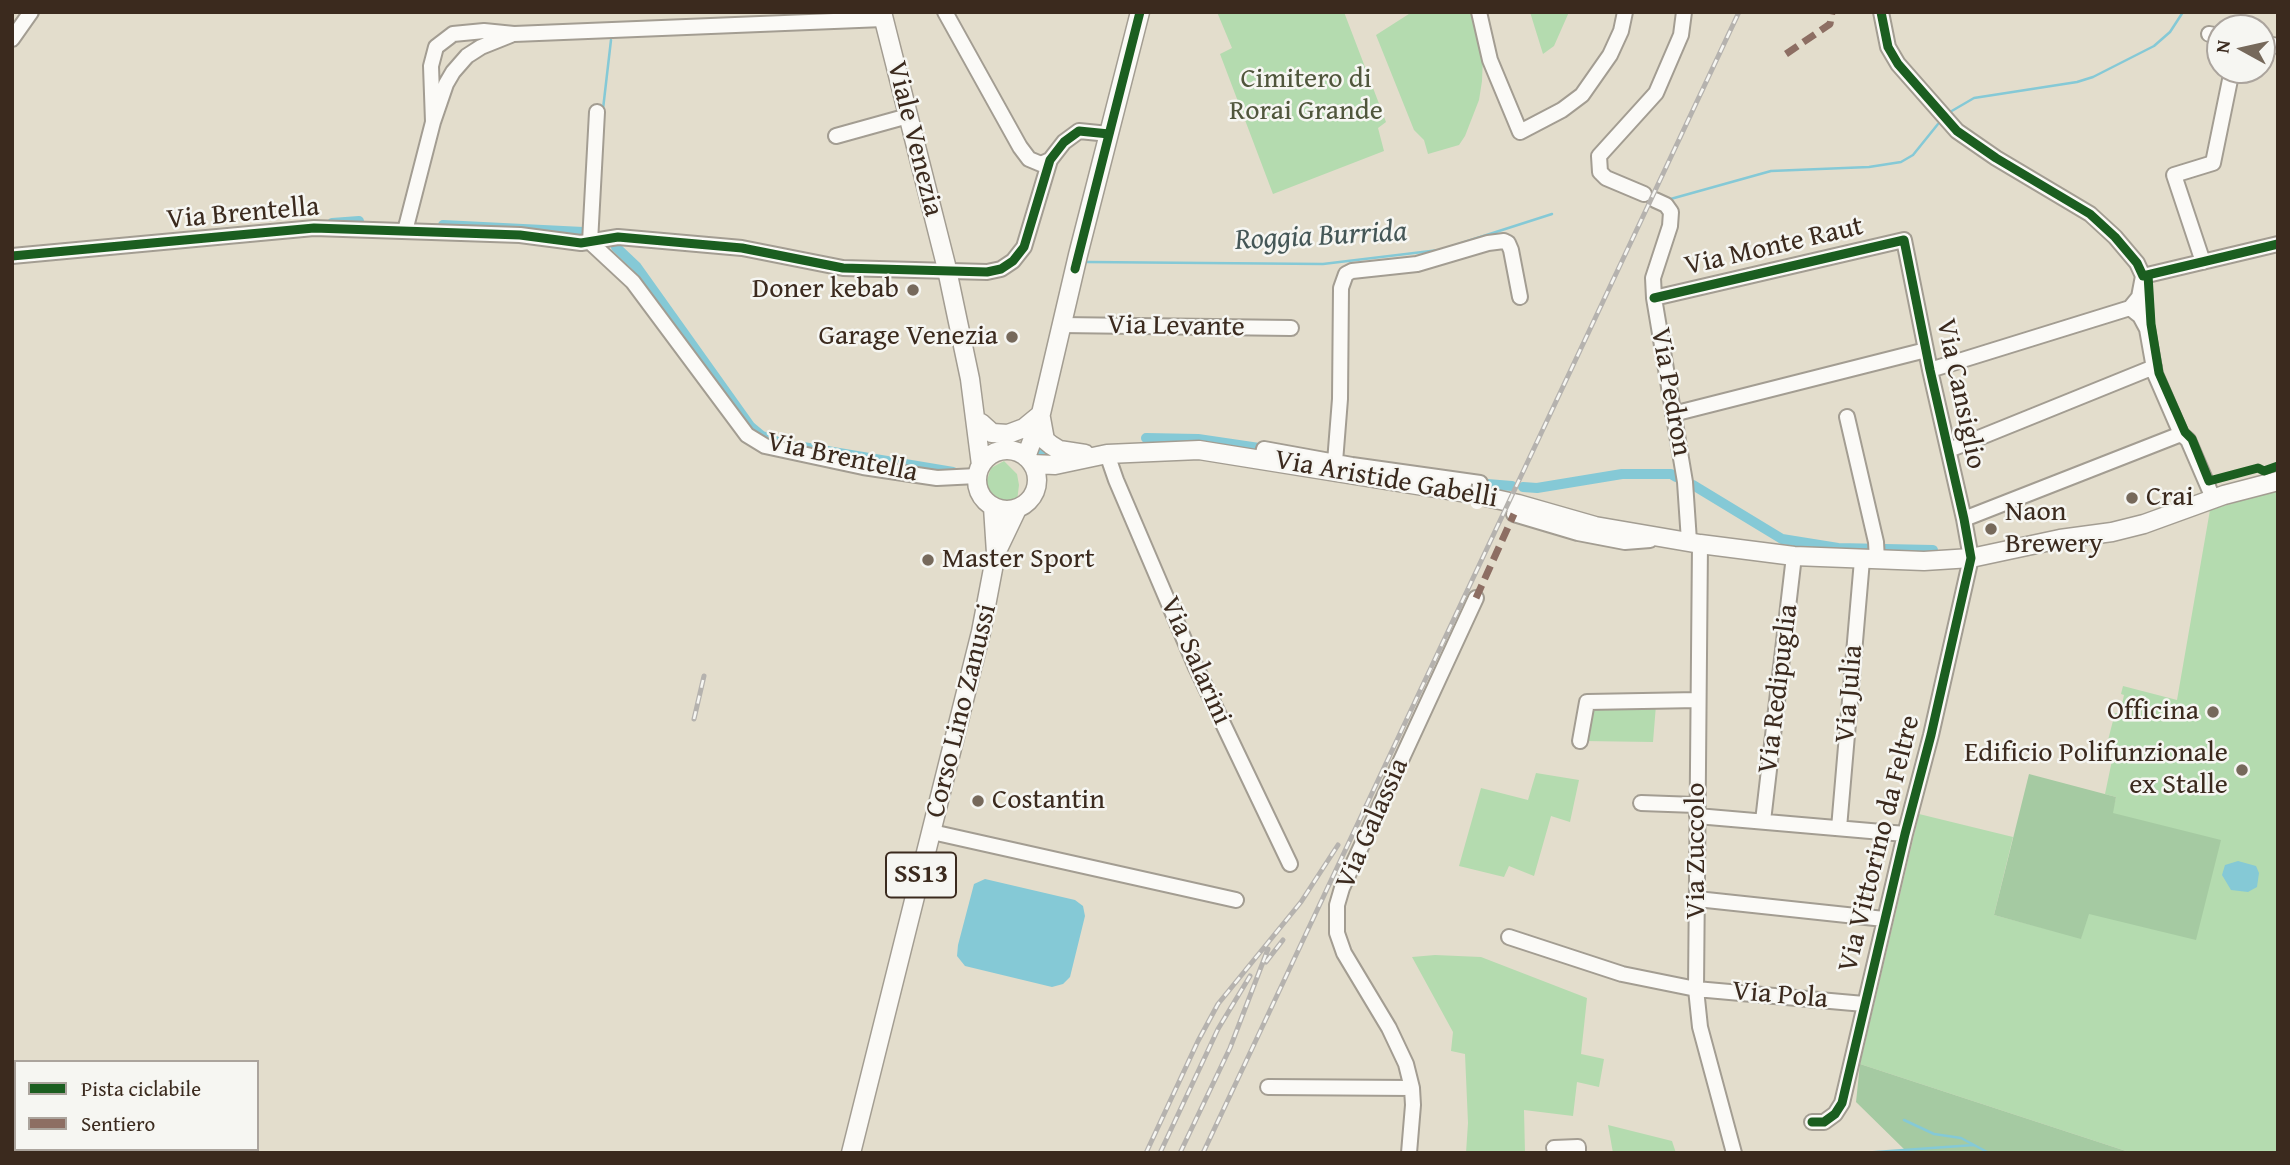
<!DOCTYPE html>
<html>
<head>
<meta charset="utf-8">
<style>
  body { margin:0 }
  #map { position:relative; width:2290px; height:1165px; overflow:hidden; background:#e3ddcc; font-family:"Gentium Book Plus",serif }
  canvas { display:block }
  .frame { position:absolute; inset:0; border:14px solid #3b2a1e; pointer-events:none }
  .legend { position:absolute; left:14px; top:1060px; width:245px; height:91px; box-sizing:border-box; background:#f6f6f2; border:2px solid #aba49d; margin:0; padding:9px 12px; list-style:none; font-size:21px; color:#3b2a1e }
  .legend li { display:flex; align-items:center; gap:14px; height:35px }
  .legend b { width:35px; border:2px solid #aba49d }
  .north { position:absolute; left:2206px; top:14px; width:70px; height:70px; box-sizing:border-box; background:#f6f6f2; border:2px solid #aba49d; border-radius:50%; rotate:278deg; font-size:19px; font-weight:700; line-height:28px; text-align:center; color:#3b2a1e }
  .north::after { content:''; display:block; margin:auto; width:24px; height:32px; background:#76695b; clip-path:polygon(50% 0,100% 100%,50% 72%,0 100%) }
</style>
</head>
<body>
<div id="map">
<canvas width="2290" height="1165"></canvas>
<div class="frame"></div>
<ul class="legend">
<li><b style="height:9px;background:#1b5e20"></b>Pista ciclabile</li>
<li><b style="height:9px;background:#8d6e63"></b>Sentiero</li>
</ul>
<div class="north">N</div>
</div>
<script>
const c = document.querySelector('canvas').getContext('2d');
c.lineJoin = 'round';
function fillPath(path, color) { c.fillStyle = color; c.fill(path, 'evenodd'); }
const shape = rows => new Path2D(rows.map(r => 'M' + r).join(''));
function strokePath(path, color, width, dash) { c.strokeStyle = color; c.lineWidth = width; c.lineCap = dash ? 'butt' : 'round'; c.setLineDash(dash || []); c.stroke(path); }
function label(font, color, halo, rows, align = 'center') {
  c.font = font + ' "Gentium Book Plus",serif'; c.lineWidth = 5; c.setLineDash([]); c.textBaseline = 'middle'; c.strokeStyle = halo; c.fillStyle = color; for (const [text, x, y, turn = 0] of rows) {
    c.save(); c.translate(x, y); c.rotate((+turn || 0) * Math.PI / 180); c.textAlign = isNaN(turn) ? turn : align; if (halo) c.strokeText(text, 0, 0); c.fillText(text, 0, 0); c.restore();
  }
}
fillPath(shape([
  [1217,12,1344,12,1386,122,1378,128,1384,151,1273,194,1220,54,1232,48],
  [1412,12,1471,12,1478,28,1483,56,1482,81,1479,100,1465,136,1459,145,1428,154,1424,140,1414,130,1376,35],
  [1530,12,1569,12,1554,46,1543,54],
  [1004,461,1017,474,1019,485,1017,501,1007,504,992,498,986,483,991,468],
  [2278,490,2278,1153,2132,1153,1860,1064,1919,814,2013,837,1994,915,2081,938,2116,797,2105,794,2115,746,2107,744,2115,713,2120,713,2124,695,2121,694,2123,686,2177,700,2210,510],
  [1590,705,1656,705,1653,742,1584,741],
  [1536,773,1579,780,1570,822,1551,816,1534,876,1509,866,1504,877,1459,866,1481,788,1528,800],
  [1435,955,1481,957,1587,998,1581,1054,1604,1059,1599,1087,1577,1082,1573,1116,1524,1110,1525,1153,1466,1153,1468,1123,1465,1054,1451,1051,1453,1032,1412,957],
  [1608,1125,1672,1141,1676,1153,1613,1153]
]), '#b4dbaf');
fillPath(shape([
  [2029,774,2116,797,2113,813,2221,840,2196,940,2089,914,2081,939,1994,915],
  [1860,1064,2132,1153,1908,1153,1856,1102]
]), '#a5caa2');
fillPath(shape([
  [2238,861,2256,866,2259,873,2257,887,2248,892,2231,890,2222,875,2225,865],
  [985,879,1075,900,1083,906,1085,916,1070,977,1063,984,1052,987,965,966,957,956,958,945,974,884]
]), '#85c9d6');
strokePath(shape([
  [603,109,611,40],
  [1950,112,1974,98,2077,82,2093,77,2154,46,2170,32,2183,12],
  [1667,200,1771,171,1869,167,1901,162,1913,155,1938,124],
  [1446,248,1552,214],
  [1087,262,1323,264,1439,250],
  [1904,1120,1934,1134,1961,1138,1989,1153],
  [1862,1153,1974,1145]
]), '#85c9d6', 2.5);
strokePath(shape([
  [332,223,359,221],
  [443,225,583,232],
  [616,247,636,266,750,426,762,436,781,443],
  [1146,438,1198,439,1259,448],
  [797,446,953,472],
  [1038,455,1045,453],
  [1487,484,1512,486],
  [1693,485,1782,539,1838,548,1933,550],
  [1523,487,1537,488,1622,474,1671,474,1676,477]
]), '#85c9d6', 10);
const minor = shape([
  [945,12,1020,147,1029,159,1041,164,1050,160],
  [1479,12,1490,60,1520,132,1562,110,1582,95,1610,55,1621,31,1625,12],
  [1881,12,1888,47,1898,64,1957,131,1996,158,2090,214,2115,237,2137,263,2143,276,2278,244],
  [2209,34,2220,36],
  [12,39,31,12],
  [2262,43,2278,46],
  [433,122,431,66,436,47,453,34,484,31,514,34,883,19],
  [836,136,908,116],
  [1644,194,1606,178,1600,172,1599,156,1656,93,1681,35,1684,12],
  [1655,200,1666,205,1671,212,1670,226,1653,278,1654,298,1685,482,1689,541],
  [405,231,433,122,446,84,453,72,467,56,481,47,511,35],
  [590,242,633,282,747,435,765,446,863,467,937,478,977,476],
  [590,242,597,112],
  [12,256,314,228,520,235,581,243,618,237,742,248,843,268,987,272,1001,269,1013,261,1024,247,1050,160,1064,142,1079,131,1109,134],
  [2203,262,2174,175,2213,163,2232,70],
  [1654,298,1904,240,1930,370,1964,519,1971,558,1931,735,1905,834,1842,1103,1835,1114,1824,1122,1812,1122],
  [2130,308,2140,316,2147,329,2155,374,2181,434,2188,440,2213,498],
  [2130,308,2139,297,2143,276,2146,323],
  [1061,325,1291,328],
  [1930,370,2130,308],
  [1673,414,1926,350],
  [1847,417,1876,542,1877,560],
  [1949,450,2154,367],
  [1107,454,1116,480,1195,665,1290,864],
  [1262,458,1264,449,1352,465,1480,483,1480,485],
  [1335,462,1340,399,1341,288,1346,274,1352,271,1417,264,1488,243,1504,241,1508,243,1511,250,1520,297],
  [1514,514,1578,533,1625,542,1650,540],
  [1964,519,2181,434],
  [1700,544,1696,989,1700,1027,1734,1153],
  [1580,741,1587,702,1698,700],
  [1641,803,1696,805],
  [1697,816,1905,834],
  [1763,821,1794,556],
  [1839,828,1862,560],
  [932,832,1236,900],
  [1697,899,1884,919],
  [1509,937,1622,974,1696,989,1864,1004],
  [1268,1087,1412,1088],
  [1554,1148,1578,1147,1578,1153],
  [1409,1153,1413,1105,1412,1088,1406,1064,1389,1028,1344,953,1337,933,1337,905,1342,888,1476,598]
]);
const major = shape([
  [882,12,946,265,970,379,981,465],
  [1041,418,1045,440,1051,445,1059,450,1085,454],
  [981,423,992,433,1008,434,1024,428,1041,414],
  '977 480a30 30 0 1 1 60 0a30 30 0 1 1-60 0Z',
  [1026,457,1039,422,1078,255,1140,12],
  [1032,464,1055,465,1107,454,1199,450,1473,494,1518,504,1595,526,1700,544,1794,556,1924,561,1971,558,2060,539,2112,532,2144,524,2224,495,2278,481],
  [996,553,1017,509],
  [851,1153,981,632,996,553,993,507]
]);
strokePath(minor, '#a39d92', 18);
strokePath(major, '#a39d92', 21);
strokePath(minor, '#fbfaf7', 14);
strokePath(major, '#fbfaf7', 18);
const rail = shape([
  [694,719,704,676],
  [1266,962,1283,940],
  [1146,1153,1198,1041,1218,1004,1301,902,1338,845],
  [1160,1153,1218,1029,1250,976],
  [1180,1153,1230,1048,1268,949],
  [1203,1153,1739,12]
]);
strokePath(rail, '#b5b2ae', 5);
strokePath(rail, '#f6f6f2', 2.5, [8]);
const minorBridge = shape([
  [1477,502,1480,485]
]);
strokePath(minorBridge, '#a39d92', 18, []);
strokePath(minorBridge, '#fbfaf7', 14);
strokePath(shape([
  [1786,54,1830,24,1832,12],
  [1476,598,1514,514]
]), '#8d6e63', 7, [14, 7]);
strokePath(shape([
  [1881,12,1888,47,1898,64,1957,131,1996,158,2090,214,2115,237,2137,263,2143,276,2278,244],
  [12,256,314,228,520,235,581,243,618,237,742,248,843,268,987,272,1001,269,1013,261,1024,247,1050,160,1064,142,1079,131,1109,134],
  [1075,269,1140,12],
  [2148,275,2151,324,2159,373,2185,432,2192,439,2209,481,2258,468,2264,471,2278,466],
  [1654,298,1904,240,1930,370,1964,519,1971,558,1931,735,1905,834,1842,1103,1835,1114,1824,1122,1812,1122]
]), '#1b5e20', 9);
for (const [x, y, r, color] of [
  [913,290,7,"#76695b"],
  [1012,337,7,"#76695b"],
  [2132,498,7,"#76695b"],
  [1991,529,7,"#76695b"],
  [928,560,7,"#76695b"],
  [2213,712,7,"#76695b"],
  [2242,770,7,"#76695b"],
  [978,801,7,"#76695b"]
]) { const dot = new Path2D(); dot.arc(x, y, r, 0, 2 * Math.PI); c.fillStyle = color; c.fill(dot); strokePath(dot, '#f6f6f2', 2.5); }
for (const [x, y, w] of [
  [921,875,70]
]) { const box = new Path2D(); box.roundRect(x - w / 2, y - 22.5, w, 45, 5); c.fillStyle = '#f6f6f2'; c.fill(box); strokePath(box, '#3b2a1e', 2); }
label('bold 26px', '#3b2a1e', null, [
  ["SS13",921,875]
]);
label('28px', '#50563c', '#f6f6f2', [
  ["Cimitero di",1306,80],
  ["Rorai Grande",1306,112]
]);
label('28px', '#3b2a1e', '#f6f6f2', [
  ["Viale Venezia",914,139,76],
  ["Via Brentella",243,214,-5],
  ["Via Monte Raut",1774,247,-13],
  ["Via Levante",1176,327,1],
  ["Via Pedron",1670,392,80],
  ["Via Cansiglio",1960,394,78],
  ["Via Brentella",842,458,12],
  ["Via Aristide Gabelli",1386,480,10],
  ["Via Salarini",1195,661,66],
  ["Via Redipuglia",1779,689,-83],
  ["Via Julia",1850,694,-85],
  ["Corso Lino Zanussi",962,711,-76],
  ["Via Galassia",1373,824,-66],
  ["Via Vittorino da Feltre",1880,844,-76],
  ["Via Zuccolo",1697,851,-90],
  ["Via Pola",1780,996,5]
]);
label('28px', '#3b2a1e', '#f6f6f2', [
  ["Doner kebab",899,290],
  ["Garage Venezia",998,337],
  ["Crai",2146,498,"left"],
  ["Naon",2005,513,"left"],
  ["Brewery",2005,545,"left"],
  ["Master Sport",942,560,"left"],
  ["Officina",2199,712],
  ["Edificio Polifunzionale",2228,754],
  ["ex Stalle",2228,786],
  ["Costantin",992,801,"left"]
], 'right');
label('italic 30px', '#455757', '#f6f6f2', [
  ["Roggia Burrida",1321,237,-3]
]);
</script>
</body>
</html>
